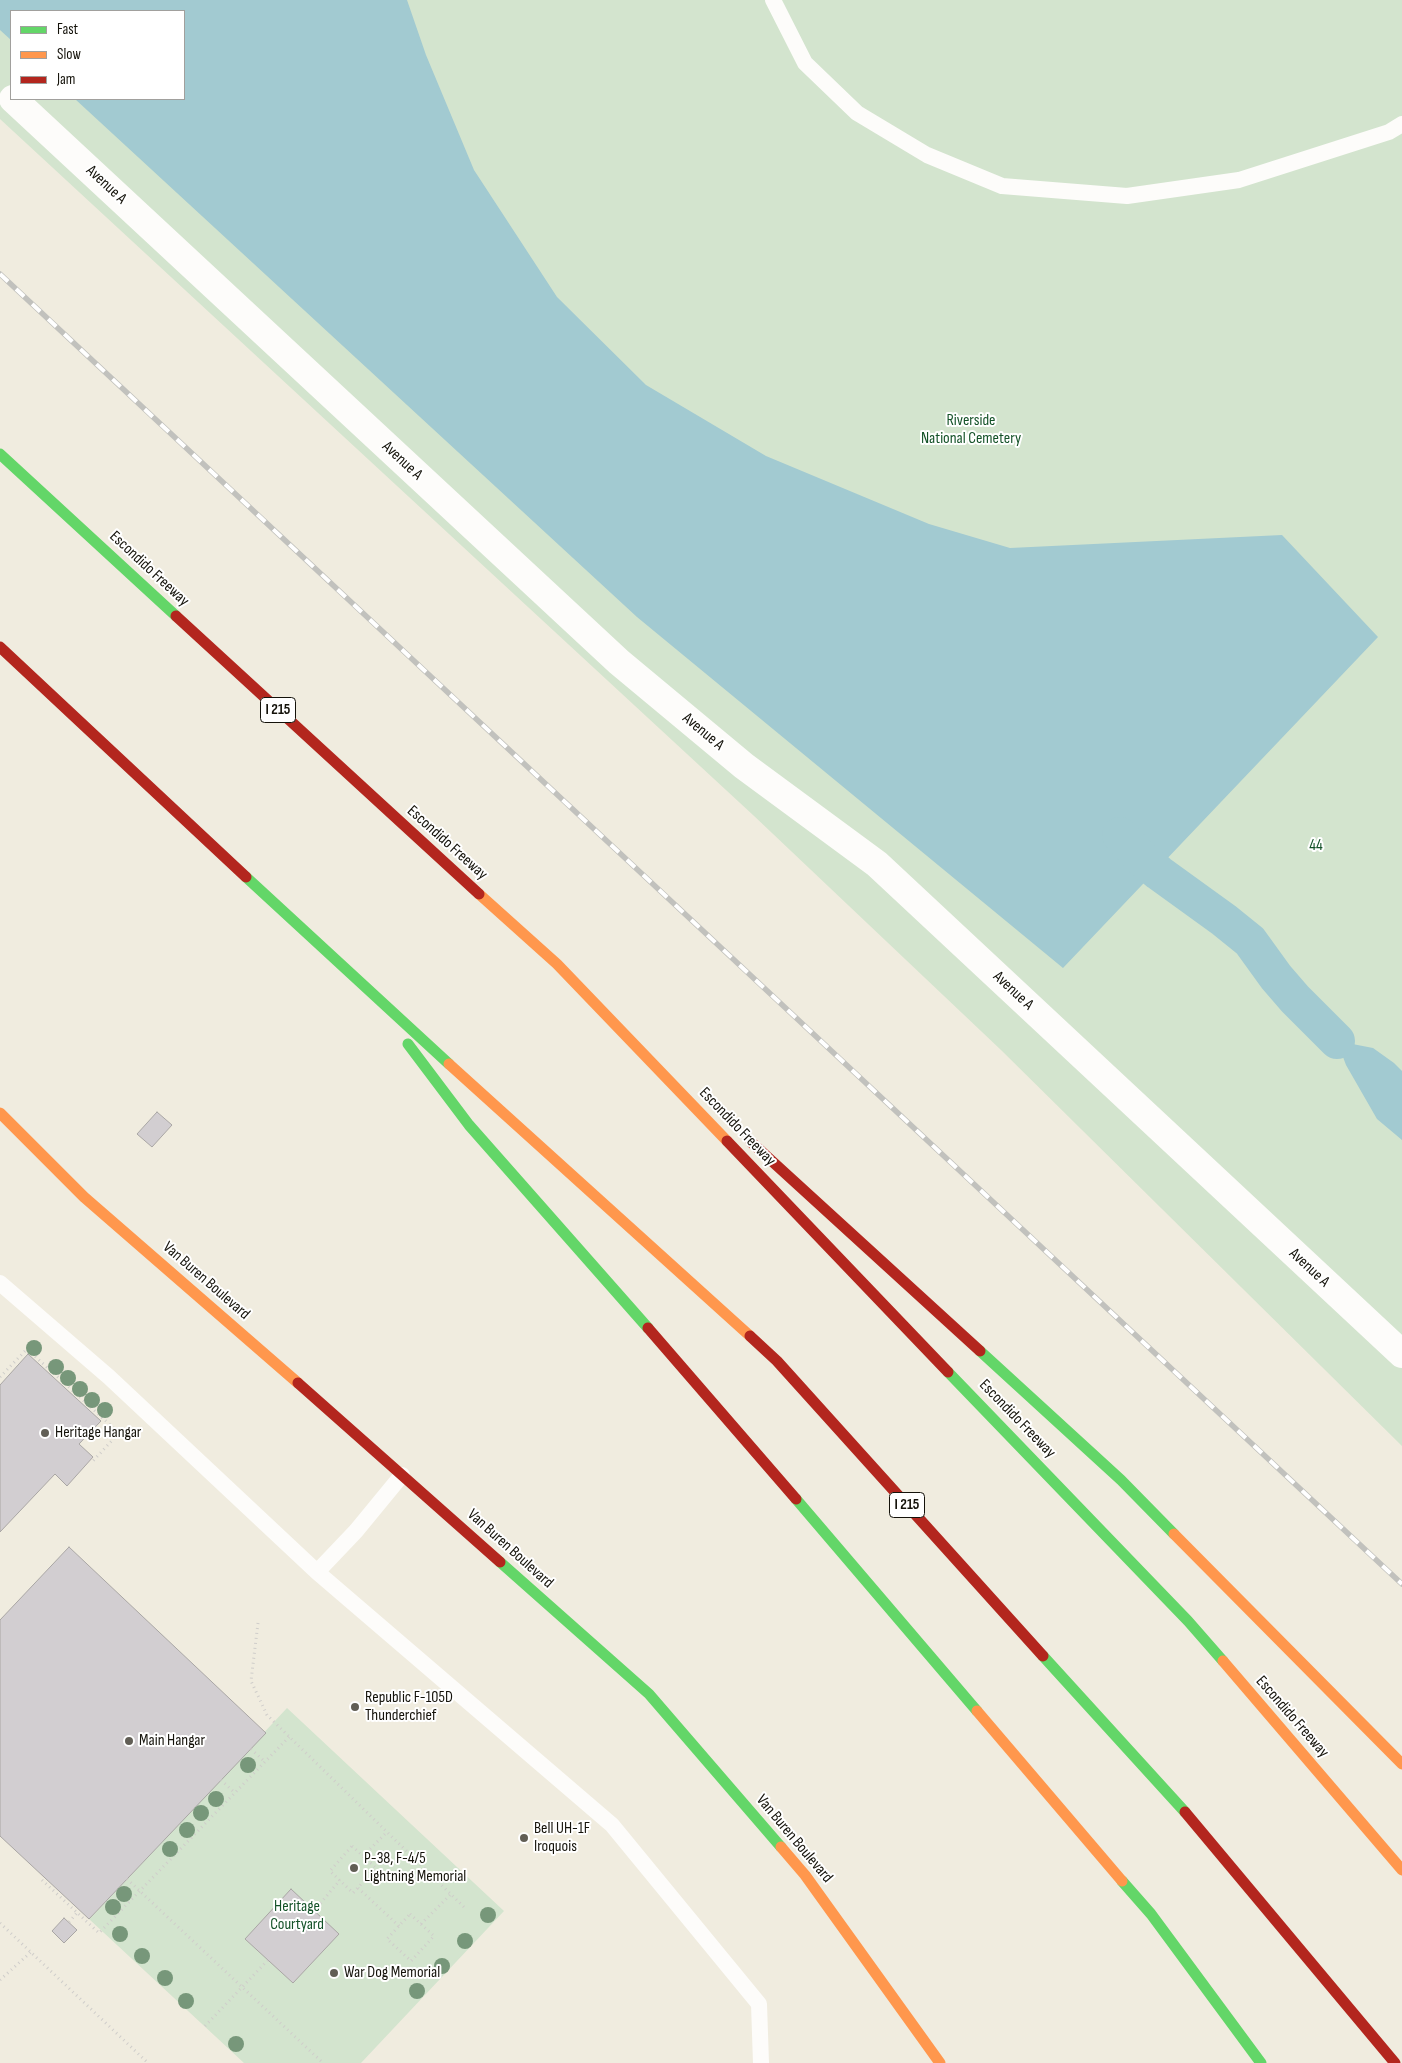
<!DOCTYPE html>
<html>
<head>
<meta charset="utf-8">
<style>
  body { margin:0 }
  #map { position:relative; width:1402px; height:2063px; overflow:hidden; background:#f0ecdf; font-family:"Sofia Sans Condensed",sans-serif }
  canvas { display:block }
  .legend { position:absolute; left:10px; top:10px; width:175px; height:90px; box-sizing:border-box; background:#fff; border:1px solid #a1a09d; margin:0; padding:6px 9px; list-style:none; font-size:15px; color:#14120a }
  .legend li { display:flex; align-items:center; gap:10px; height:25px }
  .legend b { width:25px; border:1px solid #a1a09d }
</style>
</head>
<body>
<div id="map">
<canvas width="1402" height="2063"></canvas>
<ul class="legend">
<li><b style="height:6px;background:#63d668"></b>Fast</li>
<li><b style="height:6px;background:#ff974d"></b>Slow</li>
<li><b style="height:6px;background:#b3261e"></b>Jam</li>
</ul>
</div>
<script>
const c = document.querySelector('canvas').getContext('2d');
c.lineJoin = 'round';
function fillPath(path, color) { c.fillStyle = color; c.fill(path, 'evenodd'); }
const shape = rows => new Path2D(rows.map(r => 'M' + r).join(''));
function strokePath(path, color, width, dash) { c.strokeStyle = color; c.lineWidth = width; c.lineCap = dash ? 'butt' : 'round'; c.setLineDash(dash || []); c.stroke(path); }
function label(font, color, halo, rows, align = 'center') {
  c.font = font + ' "Sofia Sans Condensed",sans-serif'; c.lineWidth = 4; c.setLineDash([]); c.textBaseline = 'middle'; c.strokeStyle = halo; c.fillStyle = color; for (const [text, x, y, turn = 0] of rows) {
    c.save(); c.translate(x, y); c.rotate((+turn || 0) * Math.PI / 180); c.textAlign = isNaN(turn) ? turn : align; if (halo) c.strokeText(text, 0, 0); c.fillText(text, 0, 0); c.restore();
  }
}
fillPath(shape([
  [0,0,1402,0,1402,1446,1001,1050,753,815,0,119],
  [11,11,184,11,184,99,11,99],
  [287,1708,504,1911,361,2063,244,2063,89,1919]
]), '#d3e4ce');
fillPath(shape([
  [0,0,407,0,426,55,474,170,557,297,646,385,766,456,929,524,1010,548,1282,535,1378,637,1063,968,637,617,75,99,184,99,184,11,11,11,11,40,0,30],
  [1337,1041,1373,1048,1394,1063,1402,1071,1402,1140,1377,1119,1346,1065]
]), '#a2cad1');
strokePath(shape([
  [1120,835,1142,859,1159,873,1224,920,1250,941,1276,977,1295,999,1337,1041]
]), '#a2cad1', 36);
const building = shape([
  [157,1112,172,1125,152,1147,137,1134,157,1112],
  [28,1354,101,1421,79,1444,93,1457,67,1486,55,1474,0,1532,0,1385,28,1354],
  [69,1547,266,1733,89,1919,0,1836,0,1620,69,1547],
  [291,1889,339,1934,293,1983,245,1939,291,1889],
  [64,1918,77,1930,64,1943,52,1931,64,1918]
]);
fillPath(building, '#d2ced1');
strokePath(building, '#a9a6a4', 1);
strokePath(shape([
  [0,1377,27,1349,119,1433,92,1462],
  [258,1623,251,1681,267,1715,466,1909],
  [251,1749,265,1762],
  [221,1780,235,1793],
  [352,1846,376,1868,353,1893,330,1871,352,1846],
  [363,1856,387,1832],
  [127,1879,323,2063],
  [42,1880,99,1933,289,1737],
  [358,1888,399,1926],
  [314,1911,340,1880],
  [410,1914,434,1936,411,1961,387,1939,410,1914],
  [69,1922,77,1913],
  [0,1923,148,2063],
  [421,1924,451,1894],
  [0,1980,31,1952],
  [205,2026,268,1960]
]), '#cfcdca', 3, [1, 4]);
strokePath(shape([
  [773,0,805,63,857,113,927,155,1002,186,1127,196,1239,180,1389,132,1402,124],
  [0,1283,109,1377,317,1572,612,1825,759,2004,761,2063],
  [317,1572,356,1531,402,1475]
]), '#fdfcfa', 16);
strokePath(shape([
  [13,99,619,662,744,766,877,864,1402,1354]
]), '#fdfcfa', 28);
strokePath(shape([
  [0,454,176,616],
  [246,877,449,1064],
  [408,1044,469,1125,648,1328],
  [980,1351,1121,1480,1174,1534],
  [948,1372,1188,1621,1223,1661],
  [796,1499,977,1711],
  [500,1562,649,1694,781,1847],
  [1043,1656,1185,1812],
  [1122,1881,1151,1914,1261,2063]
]), '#63d668', 11);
strokePath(shape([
  [479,894,557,964,727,1141],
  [449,1064,750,1336],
  [0,1113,84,1197,298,1383],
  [1174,1534,1402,1764],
  [1223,1661,1402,1870],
  [977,1711,1122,1881],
  [781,1847,805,1875,940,2063]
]), '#ff974d', 11);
strokePath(shape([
  [176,616,479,894],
  [0,647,246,877],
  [727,1141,948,1372],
  [751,1142,980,1351],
  [648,1328,796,1499],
  [750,1336,777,1361,1043,1656],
  [298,1383,500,1562],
  [1185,1812,1395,2063]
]), '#b3261e', 11);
const rail = shape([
  [0,274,1402,1584]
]);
strokePath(rail, '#c1c1bd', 5.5);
strokePath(rail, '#fff', 4, [11]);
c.fillStyle = '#77977a';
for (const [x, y] of [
  [34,1348],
  [56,1367],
  [68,1378],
  [80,1389],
  [92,1400],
  [105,1410],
  [248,1765],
  [216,1799],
  [201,1813],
  [187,1830],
  [170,1849],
  [124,1894],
  [113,1907],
  [488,1915],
  [120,1934],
  [465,1941],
  [142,1956],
  [442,1966],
  [165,1978],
  [417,1991],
  [186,2001],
  [236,2044]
]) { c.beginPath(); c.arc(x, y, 8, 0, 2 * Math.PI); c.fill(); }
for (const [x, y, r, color] of [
  [45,1433,5,"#615e55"],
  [355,1707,5,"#615e55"],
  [129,1741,5,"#615e55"],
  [524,1838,5,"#615e55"],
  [354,1868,5,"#615e55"],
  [334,1973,5,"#615e55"]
]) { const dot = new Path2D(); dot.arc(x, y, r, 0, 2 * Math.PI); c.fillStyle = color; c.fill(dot); strokePath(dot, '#fff', 2); }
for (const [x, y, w] of [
  [278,710,35],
  [907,1505,35]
]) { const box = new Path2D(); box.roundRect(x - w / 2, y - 12.5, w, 25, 4); c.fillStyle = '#fff'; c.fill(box); strokePath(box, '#14120a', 1); }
label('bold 15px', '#14120a', null, [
  ["I 215",278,710],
  ["I 215",907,1505]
]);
label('16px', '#14120a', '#fff', [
  ["Avenue A",106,185,43],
  ["Avenue A",402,461,43],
  ["Escondido Freeway",149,569,43],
  ["Avenue A",703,732,40],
  ["Escondido Freeway",447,843,42],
  ["Avenue A",1013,991,43],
  ["Escondido Freeway",737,1127,46],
  ["Avenue A",1309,1268,43],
  ["Van Buren Boulevard",206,1281,41],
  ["Escondido Freeway",1017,1419,46],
  ["Van Buren Boulevard",510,1549,42],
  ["Escondido Freeway",1292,1717,49],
  ["Van Buren Boulevard",794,1839,50]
]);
label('16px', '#145228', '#fff', [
  ["Riverside",971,421],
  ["National Cemetery",971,439],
  ["44",1316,846],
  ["Heritage",297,1907],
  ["Courtyard",297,1925]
]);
label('16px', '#14120a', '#fff', [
  ["Heritage Hangar",55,1433],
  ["Republic F-105D",365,1698],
  ["Thunderchief",365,1716],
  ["Main Hangar",139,1741],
  ["Bell UH-1F",534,1829],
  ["Iroquois",534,1847],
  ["P-38, F-4/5",364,1859],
  ["Lightning Memorial",364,1877],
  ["War Dog Memorial",344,1973]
], 'left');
</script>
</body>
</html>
